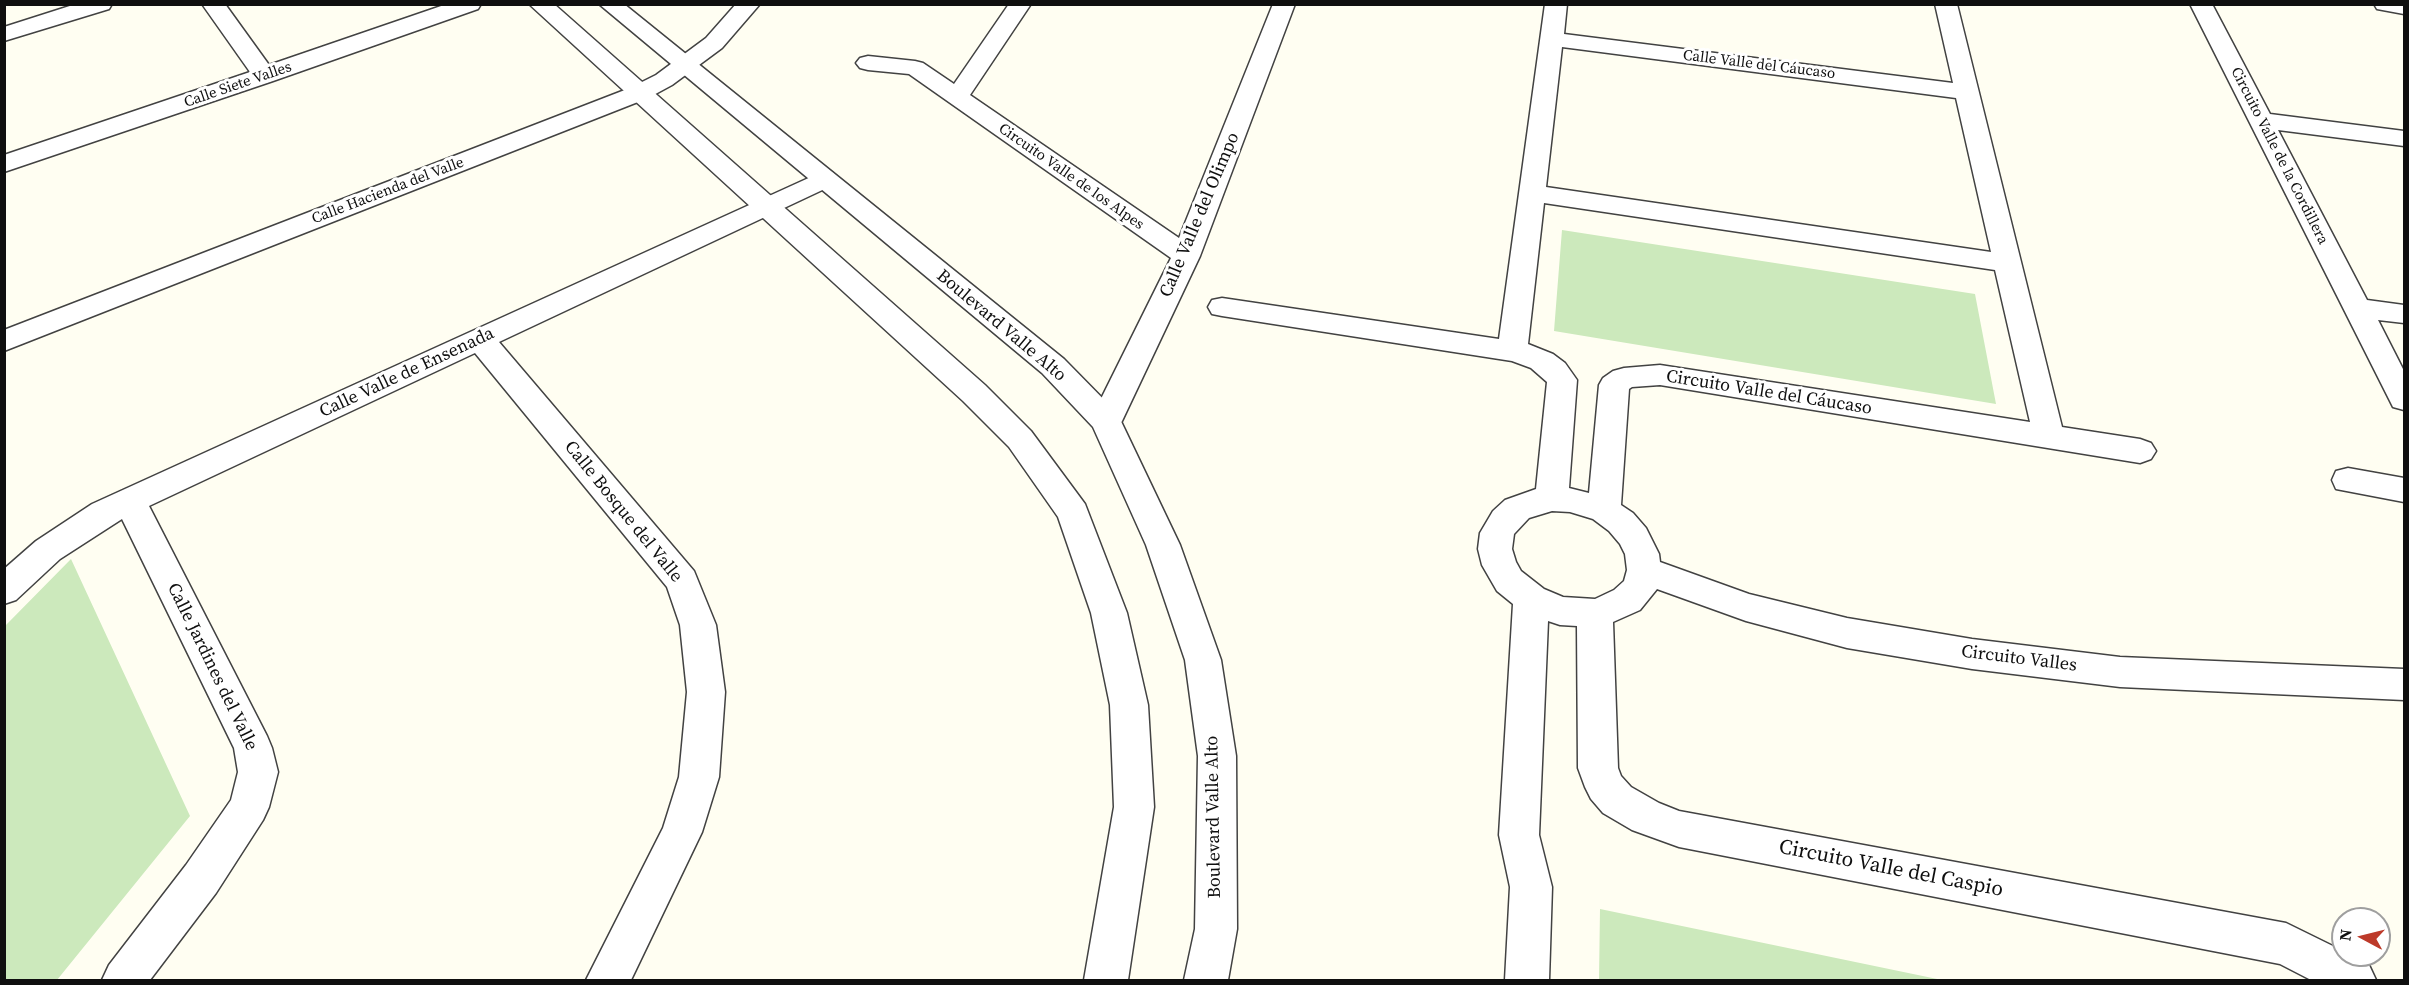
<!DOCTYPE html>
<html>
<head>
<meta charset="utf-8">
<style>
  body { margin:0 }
  #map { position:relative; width:2409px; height:985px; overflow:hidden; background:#fffef2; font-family:"Source Serif 4",serif }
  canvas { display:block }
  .frame { position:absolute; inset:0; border:6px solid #0f0f0f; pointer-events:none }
  .north { position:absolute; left:2331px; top:907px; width:60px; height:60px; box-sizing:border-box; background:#fff; border:2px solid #9f9f9f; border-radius:50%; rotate:277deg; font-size:16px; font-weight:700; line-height:24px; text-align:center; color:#0f0f0f }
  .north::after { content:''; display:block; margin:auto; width:21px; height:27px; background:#bd3a2a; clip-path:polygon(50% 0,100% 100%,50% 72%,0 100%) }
</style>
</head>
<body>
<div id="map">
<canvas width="2409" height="985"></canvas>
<div class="frame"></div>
<div class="north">N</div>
</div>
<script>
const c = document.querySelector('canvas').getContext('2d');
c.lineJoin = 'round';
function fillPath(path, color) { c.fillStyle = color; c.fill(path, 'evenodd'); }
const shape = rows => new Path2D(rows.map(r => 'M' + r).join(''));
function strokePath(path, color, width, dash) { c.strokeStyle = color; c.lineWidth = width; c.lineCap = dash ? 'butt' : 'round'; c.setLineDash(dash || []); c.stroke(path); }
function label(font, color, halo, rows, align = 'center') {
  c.font = font + ' "Source Serif 4",serif'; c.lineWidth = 6; c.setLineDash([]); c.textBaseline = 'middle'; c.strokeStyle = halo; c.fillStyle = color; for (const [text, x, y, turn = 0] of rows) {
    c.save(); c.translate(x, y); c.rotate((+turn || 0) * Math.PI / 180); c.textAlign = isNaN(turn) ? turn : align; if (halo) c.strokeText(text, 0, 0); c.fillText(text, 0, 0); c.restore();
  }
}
fillPath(shape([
  [1562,230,1975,294,1996,404,1554,331],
  [71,559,190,816,57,980,5,980,5,626],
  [1600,909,1942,980,1599,980]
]), '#cce9bc');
const minor = shape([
  [76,4,112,4,109,9,4,41,4,27,76,4],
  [202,4,225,4,269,65,447,4,481,4,478,9,273,81,4,172,4,155,250,72,202,4],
  [736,4,760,4,722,48,672,85,648,98,4,351,4,330,630,88,656,75,706,38,736,4],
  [1009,4,1031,4,970,95,1179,238,1273,4,1295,4,1200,256,1122,421,1117,429,1106,432,1095,429,1090,421,1171,258,909,74,868,70,860,68,856,63,860,58,868,56,915,61,923,63,954,84,1009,4],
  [1545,4,1567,4,1564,34,1953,83,1935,4,1957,4,2062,427,2140,439,2151,443,2156,451,2151,459,2140,463,1660,385,1632,387,1629,389,1621,505,1633,513,1646,528,1659,554,1660,562,1749,594,1847,618,1972,639,2120,657,2404,669,2404,700,2120,687,1972,669,1847,648,1746,621,1657,589,1640,610,1613,622,1618,768,1621,776,1631,787,1659,803,1679,811,2286,923,2343,951,2343,955,2351,955,2369,965,2376,980,2311,980,2280,964,1679,847,1632,830,1603,813,1591,799,1585,787,1578,768,1577,626,1560,625,1548,621,1539,835,1552,887,1549,980,1505,980,1510,887,1499,835,1513,604,1497,591,1482,565,1478,549,1480,533,1493,511,1505,500,1536,489,1547,382,1531,368,1512,361,1222,316,1212,314,1208,307,1212,300,1222,298,1499,339,1545,4],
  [1562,47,1956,98,1991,252,1546,187,1562,47],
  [1544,203,1995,270,2030,422,1660,365,1624,368,1613,371,1603,378,1599,385,1589,493,1569,488,1577,380,1565,363,1553,354,1528,344,1544,203],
  [1552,511,1570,512,1593,519,1609,531,1620,544,1625,554,1627,570,1624,581,1614,590,1595,599,1563,597,1544,589,1521,571,1516,562,1512,549,1514,534,1529,518,1552,511],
  [2190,4,2212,4,2270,114,2404,131,2404,146,2278,130,2367,300,2404,305,2404,323,2378,320,2404,371,2404,410,2393,407,2389,399,2190,4],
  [2374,4,2404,4,2404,14,2377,9,2374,4],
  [824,171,833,173,837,179,833,185,499,342,694,571,716,625,725,692,719,777,702,832,631,980,586,980,663,828,679,777,687,692,680,625,667,587,475,353,149,506,267,736,272,748,278,772,269,807,263,820,216,893,150,980,102,980,109,965,186,865,231,800,238,772,234,748,122,519,60,559,16,600,4,604,4,569,36,541,92,504,824,171],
  [2348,468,2404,478,2404,502,2336,489,2332,480,2336,471,2348,468]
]);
const tertiary = shape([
  [529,4,554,4,985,385,1031,431,1085,504,1127,613,1148,705,1154,807,1128,980,1084,980,1114,807,1110,705,1091,613,1058,517,1009,447,963,401,529,4],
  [599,4,624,4,1064,359,1117,413,1180,545,1221,660,1236,756,1237,929,1228,980,1184,980,1195,929,1198,756,1185,660,1146,545,1093,427,1042,373,599,4]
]);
strokePath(minor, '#424242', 3);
strokePath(tertiary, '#424242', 3);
fillPath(minor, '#fff');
fillPath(tertiary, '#fff');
label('15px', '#0f0f0f', '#fff', [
  ["Calle Valle del Cáucaso",1759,65,7],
  ["Calle Siete Valles",238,85,-19],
  ["Circuito Valle de la Cordillera",2279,156,63],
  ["Circuito Valle de los Alpes",1071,177,35],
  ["Calle Hacienda del Valle",388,191,-21]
]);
label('18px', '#0f0f0f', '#fff', [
  ["Calle Valle del Olimpo",1200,215,-67],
  ["Boulevard Valle Alto",1001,326,40],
  ["Calle Valle de Ensenada",407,373,-25],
  ["Circuito Valle del Cáucaso",1769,393,9],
  ["Calle Bosque del Valle",623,512,51],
  ["Circuito Valles",2019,659,7],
  ["Calle Jardines del Valle",212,667,64],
  ["Boulevard Valle Alto",1214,817,-91]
]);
label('21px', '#0f0f0f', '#fff', [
  ["Circuito Valle del Caspio",1891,869,11]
]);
</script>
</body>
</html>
